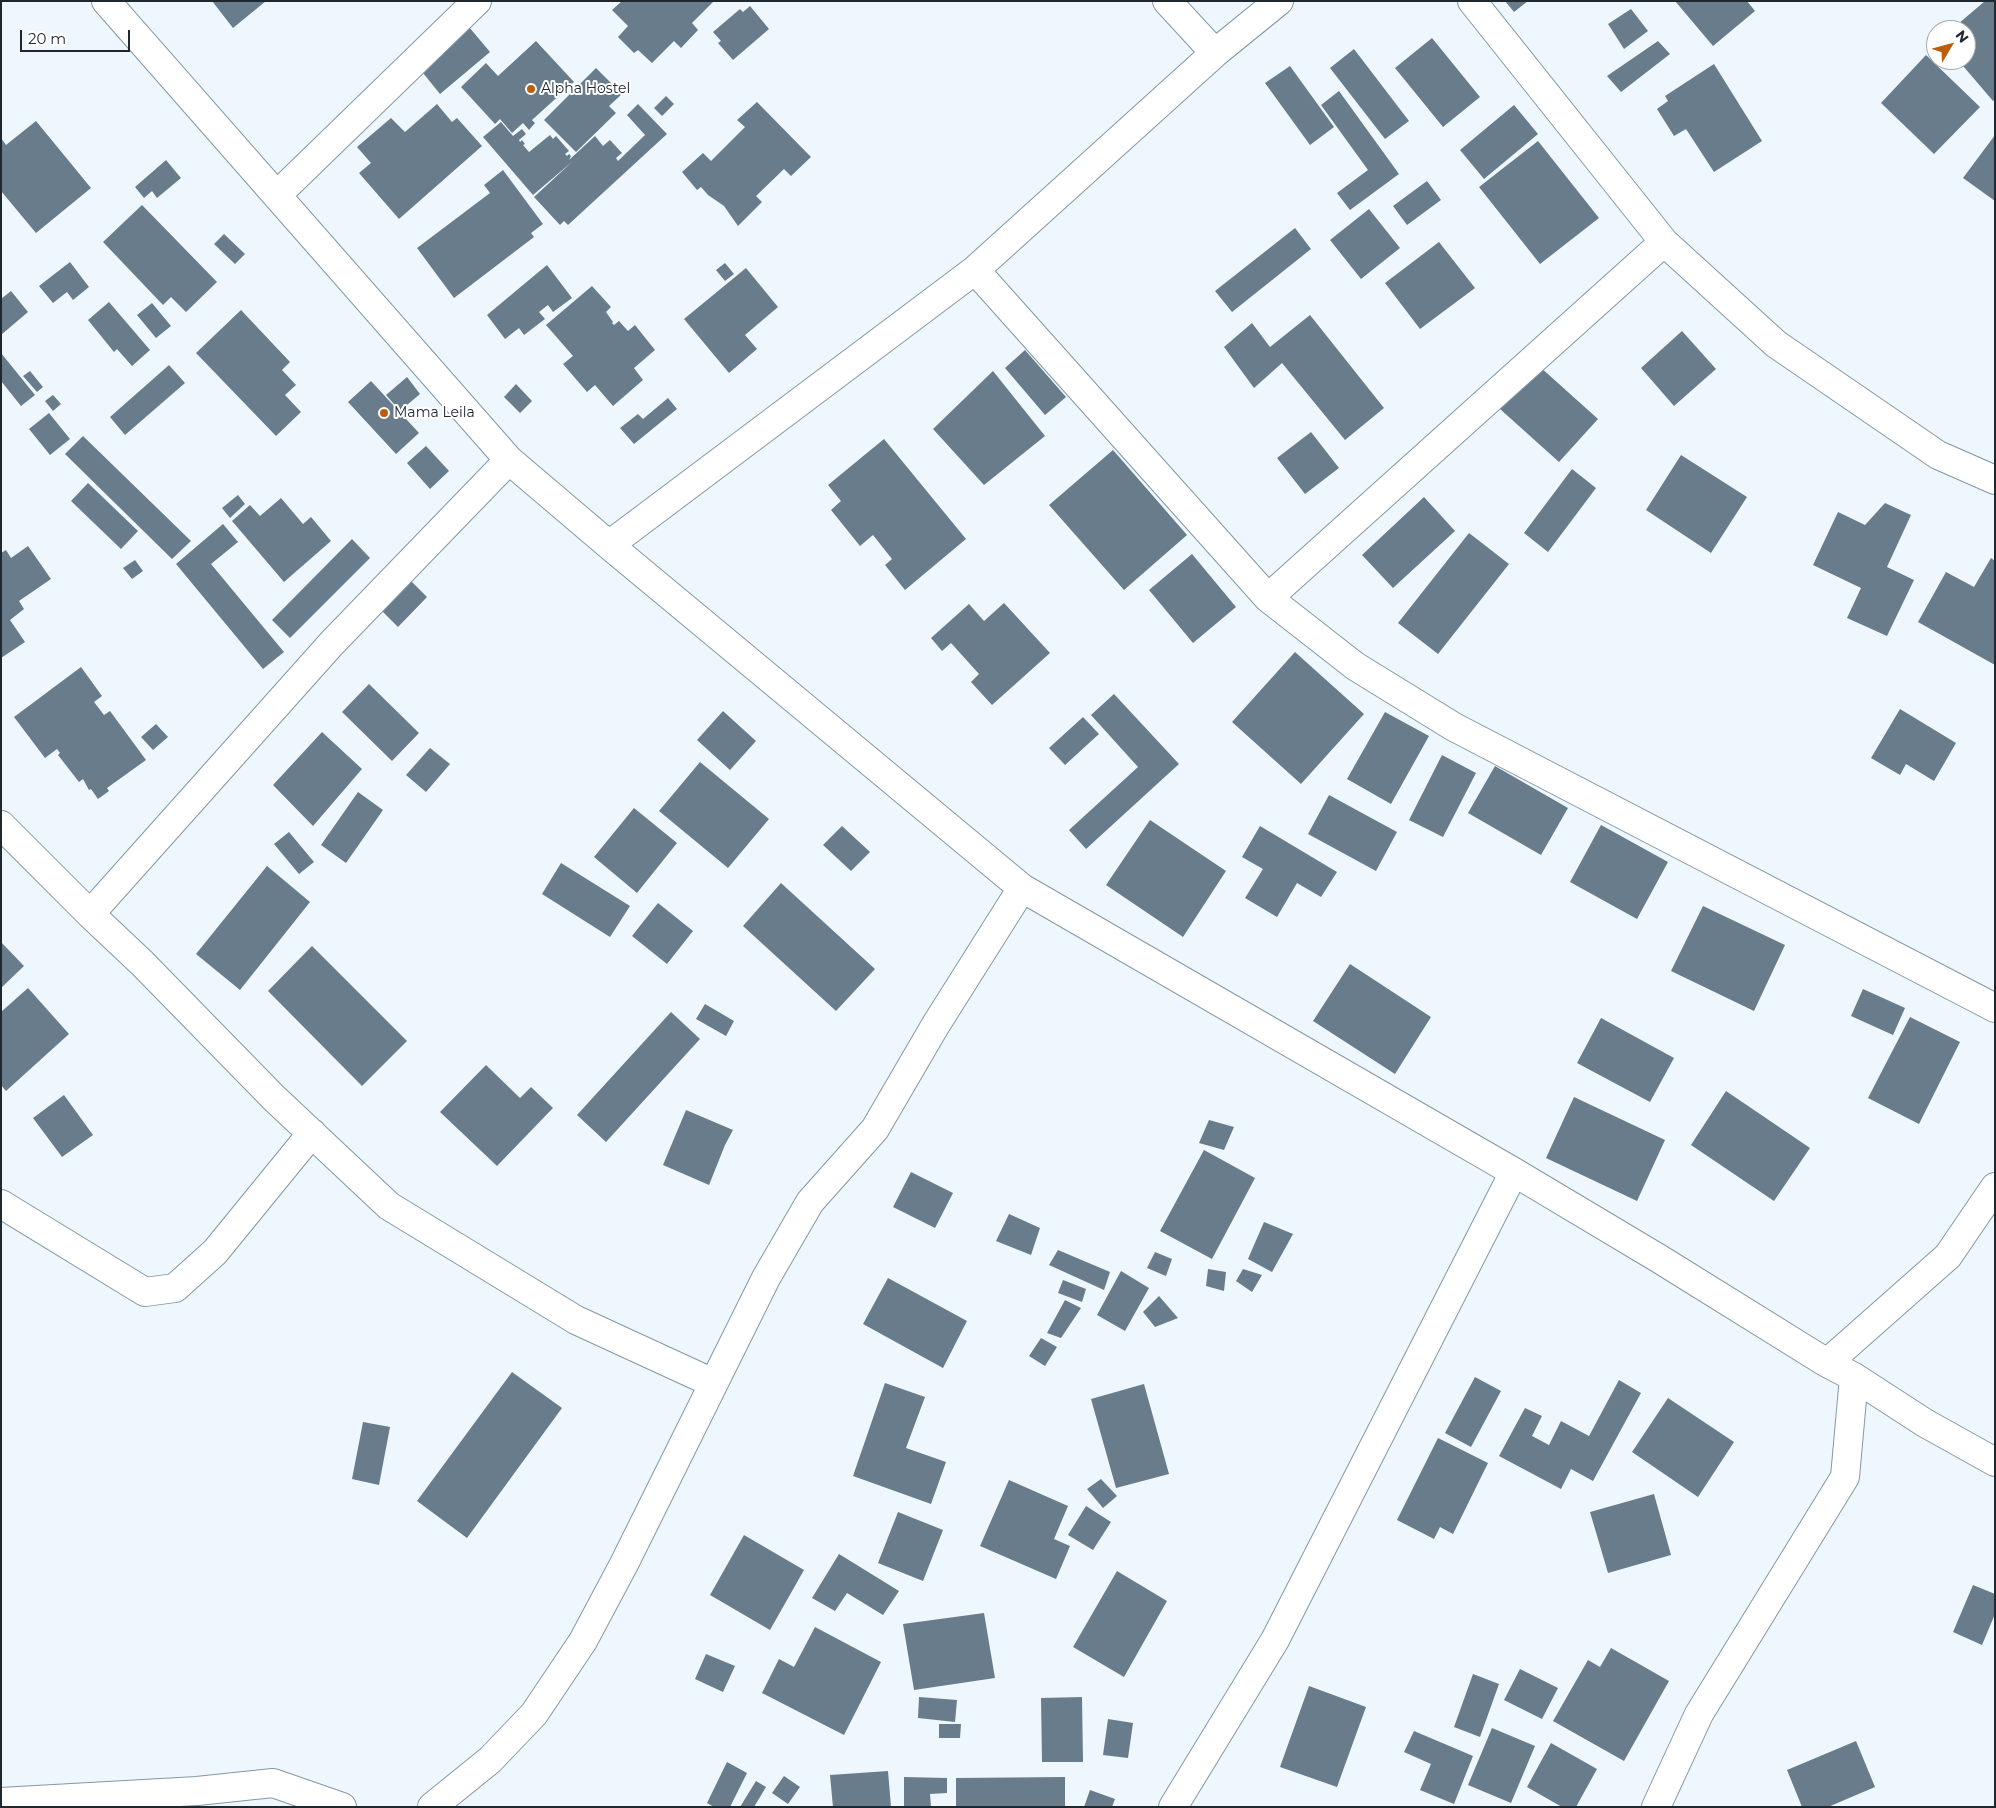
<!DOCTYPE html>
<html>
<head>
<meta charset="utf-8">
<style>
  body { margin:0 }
  #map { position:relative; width:1996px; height:1808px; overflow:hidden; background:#edf7fd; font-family:Montserrat,sans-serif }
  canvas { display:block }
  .frame { position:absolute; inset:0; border:2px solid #20282f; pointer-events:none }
  .north { position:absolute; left:1926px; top:20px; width:50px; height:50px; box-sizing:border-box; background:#fff; border:1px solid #a6a9ac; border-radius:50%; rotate:53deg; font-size:14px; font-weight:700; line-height:20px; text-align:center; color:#20282f }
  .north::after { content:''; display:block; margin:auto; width:18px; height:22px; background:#bc5f0d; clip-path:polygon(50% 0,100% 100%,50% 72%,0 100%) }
  .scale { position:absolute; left:20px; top:30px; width:110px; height:22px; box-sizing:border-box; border:2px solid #20282f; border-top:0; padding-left:6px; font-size:15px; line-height:18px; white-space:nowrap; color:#20282f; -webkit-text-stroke:4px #fff; paint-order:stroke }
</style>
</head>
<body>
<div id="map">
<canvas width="1996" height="1808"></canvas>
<div class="frame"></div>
<div class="north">N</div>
<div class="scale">20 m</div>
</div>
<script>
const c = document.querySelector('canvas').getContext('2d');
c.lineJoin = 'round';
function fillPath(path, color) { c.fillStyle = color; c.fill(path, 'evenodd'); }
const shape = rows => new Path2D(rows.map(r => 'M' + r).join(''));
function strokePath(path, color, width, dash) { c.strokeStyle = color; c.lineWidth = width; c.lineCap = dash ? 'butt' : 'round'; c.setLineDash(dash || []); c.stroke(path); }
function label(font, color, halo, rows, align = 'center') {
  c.font = font + ' Montserrat,sans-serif'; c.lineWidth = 4; c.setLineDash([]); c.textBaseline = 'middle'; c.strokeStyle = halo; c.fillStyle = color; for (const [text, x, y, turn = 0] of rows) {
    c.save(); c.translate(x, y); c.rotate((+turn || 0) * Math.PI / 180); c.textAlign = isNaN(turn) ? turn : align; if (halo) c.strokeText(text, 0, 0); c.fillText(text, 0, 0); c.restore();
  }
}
fillPath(shape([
  [212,1,266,1,233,28],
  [622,1,714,1,692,23,698,30,681,48,674,41,652,63,638,50,634,53,618,37,628,26,612,10],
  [1505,1,1528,1,1514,12],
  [1675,1,1747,1,1755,11,1713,46],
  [1985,1,1995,1,1995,99,1993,101,1958,60,1966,60,1966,30,1951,30],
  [750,6,769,29,733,60,718,43,721,41,713,32,740,9,743,12],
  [1631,9,1648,31,1624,49,1608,24],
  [469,27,490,52,440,94,419,68],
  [1432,38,1480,97,1443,127,1395,68],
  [536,41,574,82,532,120,535,123,529,130,523,123,512,133,500,119,495,124,461,87,486,63,498,76],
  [1658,41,1670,54,1621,92,1607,76],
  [1354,49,1409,121,1385,139,1330,68],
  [1926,55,1980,107,1934,154,1881,103],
  [1714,64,1762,141,1714,172,1686,129,1674,136,1657,109,1668,101,1665,96],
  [1290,66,1334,127,1310,145,1265,83],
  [596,68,622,94,609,106,616,113,576,152,544,120],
  [1339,91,1399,174,1350,210,1337,193,1368,170,1321,105],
  [666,96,674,104,662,116,654,108],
  [757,102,811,157,791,176,784,169,756,196,762,202,738,226,724,206,708,195,701,187,697,190,682,172,703,153,711,161,745,127,737,120],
  [437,104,452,122,457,118,482,146,399,219,359,173,371,163,357,147,391,118,405,132],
  [638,104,667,134,568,225,564,221,560,225,534,197,573,161,533,195,483,137,501,122,513,136,522,129,526,134,519,140,520,142,522,140,525,144,523,145,529,152,550,135,553,139,556,136,569,151,565,154,567,156,569,154,571,156,569,160,595,136,603,146,610,140,622,153,616,158,618,161,645,135,627,115],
  [1514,105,1538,134,1484,179,1460,150],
  [36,121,91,188,36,233,1,191,1,138,6,145],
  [1995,135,1995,201,1963,178],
  [1538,141,1599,218,1540,264,1479,187],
  [166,160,181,178,157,198,152,191,144,198,135,187],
  [503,170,543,224,531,233,534,237,454,298,417,248,490,193,484,185],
  [1427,181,1441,200,1407,225,1393,206],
  [142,205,217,282,186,312,171,297,163,305,103,242],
  [1369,209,1400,248,1361,279,1330,240],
  [1295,228,1311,249,1232,312,1215,291],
  [224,234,245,254,235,264,214,244],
  [1439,242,1475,288,1420,329,1385,283],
  [70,262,89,287,73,300,67,292,53,303,39,286],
  [725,263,734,274,725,281,716,270],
  [547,265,572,298,553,312,548,305,539,312,545,319,524,335,519,328,505,339,487,315],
  [746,268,778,307,745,335,757,349,729,373,684,319],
  [592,286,611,307,606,312,613,322,612,323,614,325,619,321,628,331,635,325,655,350,634,368,643,380,613,406,595,385,587,392,563,364,573,356,546,325],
  [11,291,28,312,1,335,1,299],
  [109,302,150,350,132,366,117,349,114,352,88,320],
  [152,303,171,326,156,338,137,315],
  [241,310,290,362,282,370,296,385,285,395,301,412,276,436,196,353],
  [1310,315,1384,408,1345,440,1282,363,1254,388,1224,347,1252,323,1270,347],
  [1682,331,1716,369,1674,406,1641,368],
  [1025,350,1066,397,1045,415,1005,368],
  [1,353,35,395,21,406,1,381],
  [169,365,185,383,125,435,110,417],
  [1539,366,1598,419,1559,462,1500,409],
  [30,371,43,387,37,392,23,376],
  [993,371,1045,436,984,485,933,429],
  [407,377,420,394,400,411,386,395],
  [371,381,419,433,396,454,348,402],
  [516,384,532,401,520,413,504,397],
  [53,395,61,404,53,411,45,401],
  [668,398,677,409,634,444,620,428,638,414,643,419],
  [49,413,70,439,50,455,29,429],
  [1311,432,1339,468,1305,494,1277,458],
  [83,436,191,541,172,559,65,454],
  [884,439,966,539,905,590,885,565,892,559,873,535,860,546,831,510,841,501,828,485],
  [426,446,449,471,430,489,407,463],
  [1113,450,1187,535,1124,590,1049,505],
  [1681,455,1747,497,1711,553,1646,510],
  [1572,469,1596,488,1548,552,1524,533],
  [88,483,138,531,121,549,71,501],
  [238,495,245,504,230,518,222,508],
  [1424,497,1455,531,1393,588,1362,555],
  [281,498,303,524,311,517,331,541,284,582,232,521,250,505,260,516],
  [1885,503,1911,515,1887,567,1914,580,1887,636,1847,618,1861,588,1813,565,1838,512,1865,525],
  [223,524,238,542,211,564,284,652,263,669,176,564],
  [1469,533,1509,564,1438,654,1398,623],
  [352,539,370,558,290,638,272,620],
  [28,546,51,579,19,601,24,609,10,620,25,642,1,658,1,553,6,550,11,558],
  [1192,554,1236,607,1193,643,1149,590],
  [1991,558,1995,561,1995,665,1918,622,1946,572,1974,587],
  [135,560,143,571,132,579,123,568],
  [406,576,427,597,398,627,377,606],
  [1004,603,1050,653,992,705,971,682,979,674,951,643,942,651,931,638,969,604,984,621],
  [1295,652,1364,714,1301,784,1232,722],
  [81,667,102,696,94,702,104,715,110,711,146,760,107,788,109,791,98,799,91,789,89,790,83,779,79,782,58,755,60,753,57,749,45,758,14,717],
  [369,684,419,733,392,761,342,712],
  [1114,694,1179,764,1086,849,1069,830,1138,767,1091,715],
  [1900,709,1956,743,1934,781,1906,764,1900,775,1871,758],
  [723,711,756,741,730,770,697,740],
  [1385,712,1429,736,1391,804,1347,779],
  [1083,717,1099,734,1065,765,1049,748],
  [156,724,168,737,153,750,141,737],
  [322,732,362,769,313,826,273,785],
  [430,748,450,764,426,792,406,775],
  [1442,755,1476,773,1443,837,1409,820],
  [700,762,769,819,728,868,659,811],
  [1495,766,1568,808,1541,855,1468,813],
  [358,792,383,810,346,863,321,845],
  [1329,795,1397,832,1376,871,1308,834],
  [634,808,677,843,637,893,594,857],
  [1150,820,1226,871,1183,937,1106,885],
  [1601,825,1668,862,1637,919,1570,882],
  [842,826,870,852,851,871,823,845],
  [1260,826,1337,872,1321,897,1297,883,1277,917,1245,898,1263,869,1242,857],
  [289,832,314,862,299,874,274,844],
  [561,863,630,906,610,937,542,894],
  [267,866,310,902,240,990,196,954],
  [781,883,875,969,836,1011,743,926],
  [658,903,693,931,667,964,632,936],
  [1703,906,1785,945,1754,1011,1671,971],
  [1,942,24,966,1,988],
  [312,946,407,1041,362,1086,268,991],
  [1350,964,1431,1017,1395,1074,1313,1021],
  [28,988,69,1034,6,1091,1,1085,1,1012],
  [1863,989,1905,1008,1893,1035,1851,1016],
  [705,1004,734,1021,726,1036,696,1019],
  [671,1012,700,1039,606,1142,577,1115],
  [1910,1017,1960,1042,1919,1124,1868,1098],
  [1601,1018,1674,1058,1650,1102,1577,1063],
  [486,1065,520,1098,531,1087,553,1108,497,1166,440,1112],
  [1726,1091,1810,1148,1774,1201,1691,1145],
  [64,1095,93,1135,62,1157,33,1118],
  [1574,1097,1665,1140,1637,1201,1546,1158],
  [686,1110,733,1130,725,1145,709,1185,663,1165],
  [1209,1120,1234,1127,1224,1150,1199,1143],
  [1204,1150,1255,1178,1212,1259,1160,1231],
  [911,1172,953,1193,935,1228,893,1207],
  [1009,1214,1040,1228,1031,1255,996,1241],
  [1264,1222,1293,1234,1272,1272,1248,1259],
  [1058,1250,1110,1272,1104,1290,1049,1265],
  [1155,1252,1172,1259,1166,1276,1147,1268],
  [1208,1269,1226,1272,1224,1291,1206,1286],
  [1243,1269,1262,1275,1252,1292,1236,1281],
  [1121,1271,1149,1288,1125,1331,1097,1315],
  [888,1278,967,1321,943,1368,863,1324],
  [1063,1280,1086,1289,1082,1302,1058,1293],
  [1159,1296,1178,1318,1155,1327,1143,1312],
  [1065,1300,1081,1308,1061,1338,1047,1333],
  [1041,1338,1057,1347,1045,1366,1029,1356],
  [512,1372,562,1408,467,1538,417,1501],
  [1475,1377,1501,1391,1471,1447,1445,1433],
  [1619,1380,1641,1393,1593,1481,1571,1469,1561,1489,1499,1456,1525,1408,1542,1416,1532,1436,1549,1445,1561,1421,1589,1436],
  [885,1383,925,1397,906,1448,946,1462,931,1504,853,1476],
  [1144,1384,1169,1474,1116,1488,1091,1399],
  [1668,1398,1734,1442,1698,1497,1632,1452],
  [363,1422,390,1427,379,1485,352,1479],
  [1438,1438,1488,1463,1453,1534,1440,1527,1434,1539,1397,1520],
  [1101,1479,1117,1496,1103,1508,1087,1489],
  [1009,1480,1068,1506,1054,1539,1070,1546,1056,1579,980,1546],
  [1654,1494,1671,1555,1608,1573,1590,1512],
  [1086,1506,1111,1522,1093,1550,1068,1535],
  [898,1512,943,1530,923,1581,878,1563],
  [744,1535,804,1570,770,1630,710,1595],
  [839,1554,899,1591,883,1615,847,1593,835,1611,812,1598],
  [1117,1571,1167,1601,1124,1677,1073,1647],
  [1973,1585,1995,1594,1995,1614,1982,1645,1953,1632],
  [984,1613,995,1678,914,1690,903,1624],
  [815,1627,881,1662,844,1735,762,1693,779,1659,794,1667],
  [1611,1648,1669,1681,1624,1761,1553,1721,1588,1660,1600,1667],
  [706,1654,735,1666,723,1692,695,1679],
  [1520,1669,1558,1688,1542,1719,1504,1700],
  [1473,1674,1499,1684,1480,1737,1454,1727],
  [1309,1686,1366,1707,1337,1787,1280,1767],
  [919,1697,957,1700,955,1722,918,1718],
  [1082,1697,1083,1762,1042,1762,1041,1698],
  [1108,1719,1133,1723,1128,1758,1103,1755],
  [939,1724,961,1724,960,1738,939,1738],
  [1492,1728,1535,1746,1511,1803,1468,1785],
  [1414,1731,1473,1756,1454,1804,1420,1790,1431,1764,1404,1752],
  [1856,1741,1875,1787,1828,1807,1802,1807,1787,1770],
  [1551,1743,1597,1769,1576,1807,1562,1807,1527,1787],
  [727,1762,747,1773,730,1807,714,1807,707,1803],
  [888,1771,891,1807,833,1807,830,1775],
  [784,1776,800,1787,788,1804,772,1793],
  [904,1777,947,1778,947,1793,930,1794,931,1807,904,1807],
  [1065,1777,1065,1807,956,1807,956,1778],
  [756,1781,766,1787,754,1807,740,1807],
  [1090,1790,1115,1799,1112,1807,1084,1807]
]), '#687c8b');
const minor = shape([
  [106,1,509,460,609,545,1022,888,1514,1172,1658,1258,1827,1363,1854,1377,1925,1423,1995,1462],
  [1167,1,1215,53],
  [1472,1,1664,242,1776,344,1938,455,1995,480],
  [277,195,477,1],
  [975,270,1268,598,1355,666,1454,727,1995,1008],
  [609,545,975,270,1215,53,1279,1],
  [1268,598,1664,242],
  [1,825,90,914,142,963,274,1098,389,1206,576,1320,713,1383],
  [90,914,332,643,509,460],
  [1,1204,145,1292,175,1288,215,1252,312,1133],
  [1827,1363,1948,1256,1995,1187],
  [1,1802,197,1791,273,1783,342,1807],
  [432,1807,490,1760,534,1714,583,1641,624,1564,766,1278,810,1202,875,1129,935,1026,1022,888],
  [1173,1807,1275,1640,1514,1172],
  [1656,1807,1699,1714,1845,1477,1854,1377]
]);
strokePath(minor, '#8398a7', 30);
strokePath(minor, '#fff', 28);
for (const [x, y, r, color] of [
  [531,89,5,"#bc5f0d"],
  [384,413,5,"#bc5f0d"]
]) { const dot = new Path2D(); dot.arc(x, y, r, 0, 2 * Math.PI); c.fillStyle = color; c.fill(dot); strokePath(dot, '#fff', 2); }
label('14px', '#20282f', '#fff', [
  ["Alpha Hostel",541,89],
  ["Mama Leila",394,413]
], 'left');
</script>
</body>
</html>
